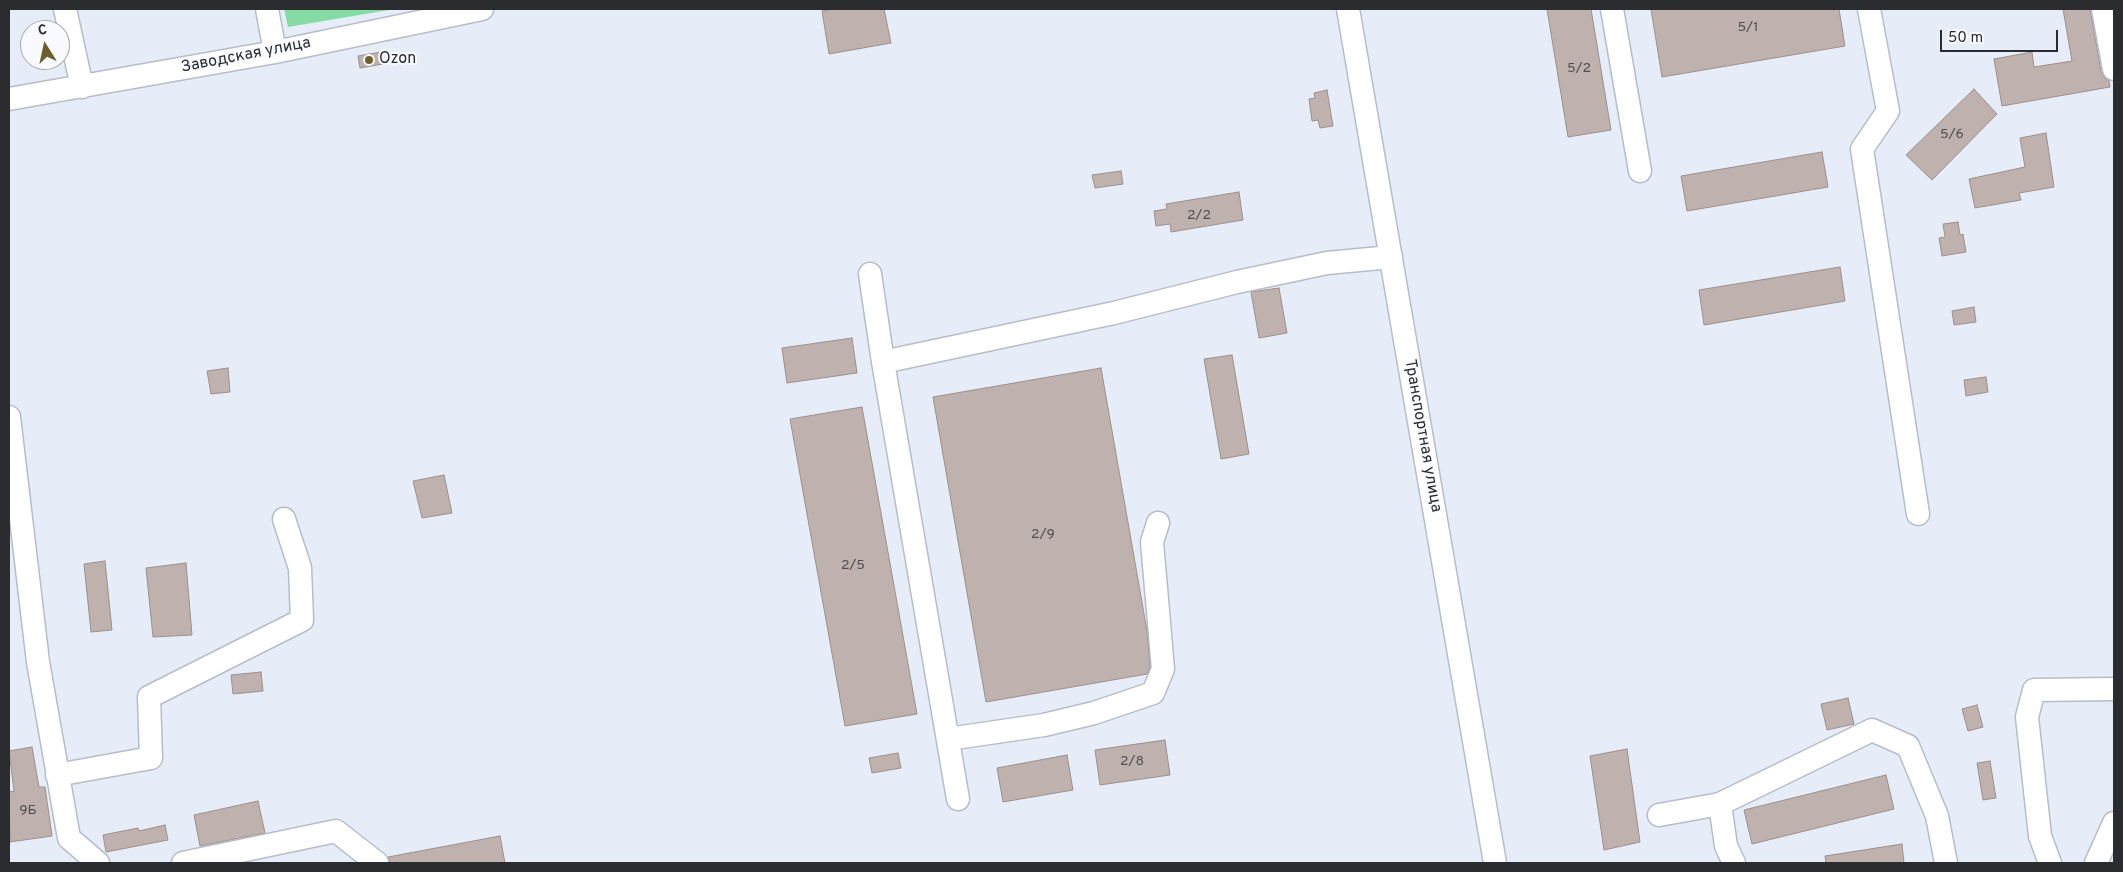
<!DOCTYPE html>
<html>
<head>
<meta charset="utf-8">
<style>
  body { margin:0 }
  #map { position:relative; width:2123px; height:872px; overflow:hidden; background:#e7edf8; font-family:Overpass,sans-serif }
  canvas { display:block }
  .frame { position:absolute; inset:0; border:10px solid #2a2c30; pointer-events:none }
  .north { position:absolute; left:20px; top:20px; width:50px; height:50px; box-sizing:border-box; background:#f8faff; border:1px solid #a6a8ac; border-radius:50%; rotate:350deg; font-size:14px; font-weight:700; line-height:20px; text-align:center; color:#2a2c30 }
  .north::after { content:''; display:block; margin:auto; width:18px; height:22px; background:#6e602e; clip-path:polygon(50% 0,100% 100%,50% 72%,0 100%) }
  .scale { position:absolute; left:1940px; top:30px; width:118px; height:22px; box-sizing:border-box; border:2px solid #2a2c30; border-top:0; padding-left:6px; font-size:15px; line-height:18px; white-space:nowrap; color:#2a2c30; -webkit-text-stroke:4px #f8faff; paint-order:stroke }
</style>
</head>
<body>
<div id="map">
<canvas width="2123" height="872"></canvas>
<div class="frame"></div>
<div class="north">С</div>
<div class="scale">50 m</div>
</div>
<script>
const c = document.querySelector('canvas').getContext('2d');
c.lineJoin = 'round';
function fillPath(path, color) { c.fillStyle = color; c.fill(path, 'evenodd'); }
const shape = rows => new Path2D(rows.map(r => 'M' + r).join(''));
function strokePath(path, color, width, dash) { c.strokeStyle = color; c.lineWidth = width; c.lineCap = dash ? 'butt' : 'round'; c.setLineDash(dash || []); c.stroke(path); }
function label(font, color, halo, rows, align = 'center') {
  c.font = font + ' Overpass,sans-serif'; c.lineWidth = 4; c.setLineDash([]); c.textBaseline = 'middle'; c.strokeStyle = halo; c.fillStyle = color; for (const [text, x, y, turn = 0] of rows) {
    c.save(); c.translate(x, y); c.rotate((+turn || 0) * Math.PI / 180); c.textAlign = isNaN(turn) ? turn : align; if (halo) c.strokeText(text, 0, 0); c.fillText(text, 0, 0); c.restore();
  }
}
fillPath(shape([
  [284,9,395,9,288,27]
]), '#86dba5');
const building = shape([
  [834,9,884,9,891,43,829,54,822,11,834,9],
  [1547,9,1591,9,1611,130,1568,137,1547,9],
  [1651,9,1839,9,1845,46,1662,77,1651,9],
  [2063,9,2090,9,2101,71,2104,77,2109,81,2110,87,2002,106,1994,59,2032,52,2034,67,2072,61,2063,9],
  [381,52,383,64,360,68,358,56,381,52],
  [1974,89,1997,114,1932,180,1906,155,1974,89],
  [1327,90,1333,126,1320,128,1318,120,1312,121,1309,99,1315,98,1314,93,1327,90],
  [2046,133,2054,187,2019,193,2021,200,1975,208,1969,179,2025,167,2020,138,2046,133],
  [1822,152,1828,187,1687,211,1681,176,1822,152],
  [1121,171,1123,184,1095,188,1092,175,1121,171],
  [1239,192,1243,220,1171,232,1170,224,1156,226,1154,211,1167,209,1166,204,1239,192],
  [1958,222,1960,235,1963,234,1966,252,1942,256,1939,238,1945,237,1943,224,1958,222],
  [1840,267,1845,301,1704,325,1699,290,1840,267],
  [1279,288,1287,333,1259,338,1251,292,1279,288],
  [1974,307,1976,322,1954,325,1952,311,1974,307],
  [852,338,857,373,787,383,782,348,852,338],
  [1232,355,1249,454,1221,459,1204,359,1232,355],
  [228,368,230,392,211,394,207,371,228,368],
  [1101,368,1147,631,1150,667,1147,674,986,702,933,397,1101,368],
  [1986,377,1988,392,1966,396,1964,380,1986,377],
  [862,407,917,714,845,726,790,419,862,407],
  [444,475,452,513,422,518,413,481,444,475],
  [105,561,112,630,91,632,84,564,105,561],
  [186,563,192,635,153,637,146,568,186,563],
  [261,672,263,691,233,694,231,675,261,672],
  [1848,698,1854,724,1827,730,1821,704,1848,698],
  [1977,705,1983,727,1968,731,1962,709,1977,705],
  [1165,740,1170,775,1100,785,1095,750,1165,740],
  [32,747,39,787,45,787,52,836,10,842,9,792,14,791,9,751,32,747],
  [1627,749,1640,842,1604,850,1590,756,1627,749],
  [898,753,901,768,872,773,869,758,898,753],
  [1067,755,1073,790,1003,802,997,768,1067,755],
  [1990,761,1996,798,1983,800,1977,763,1990,761],
  [1886,775,1894,809,1752,844,1744,810,1886,775],
  [258,801,265,833,200,846,194,815,258,801],
  [165,825,168,840,106,852,103,835,138,828,139,831,165,825],
  [500,836,505,863,390,863,388,857,500,836],
  [1902,844,1904,863,1826,863,1825,856,1902,844]
]);
fillPath(building, '#bfb2ae');
strokePath(building, '#9c8f8b', 1);
const minor = shape([
  [65,9,82,87],
  [267,9,275,52],
  [1348,9,1495,863],
  [1612,9,1640,171],
  [1869,9,1888,111,1862,149,1918,514],
  [2103,9,2114,69],
  [9,99,275,52,482,9],
  [870,274,883,362,1114,313,1237,282,1327,263,1391,257],
  [883,362,958,799],
  [9,417,38,662,69,838,98,863],
  [948,739,1044,725,1094,713,1153,693,1163,669,1152,542,1158,523],
  [57,775,151,758,149,697,302,620,300,568,284,519],
  [1720,804,1726,846,1734,863],
  [1659,815,1720,804,1872,730,1908,746,1937,816,1946,863],
  [183,863,336,831,377,863],
  [2050,863,2040,836,2027,717,2034,690,2114,689],
  [2096,863,2114,823]
]);
strokePath(minor, '#b7bdc7', 25);
strokePath(minor, '#fff', 22);
for (const [x, y, r, color] of [
  [369,60,5,"#6e602e"]
]) { const dot = new Path2D(); dot.arc(x, y, r, 0, 2 * Math.PI); c.fillStyle = color; c.fill(dot); strokePath(dot, '#f8faff', 2); }
label('14px', '#4f4e50', null, [
  ["5/1",1748,28],
  ["5/2",1579,69],
  ["5/6",1952,135],
  ["2/2",1199,216],
  ["2/9",1043,535],
  ["2/5",853,566],
  ["2/8",1132,762],
  ["9Б",28,811]
]);
label('16px', '#2a2c30', '#f8faff', [
  ["Заводская улица",246,56,-11],
  ["Транспортная улица",1422,436,80]
]);
label('16px', '#2a2c30', '#f8faff', [
  ["Ozon",379,60]
], 'left');
</script>
</body>
</html>
